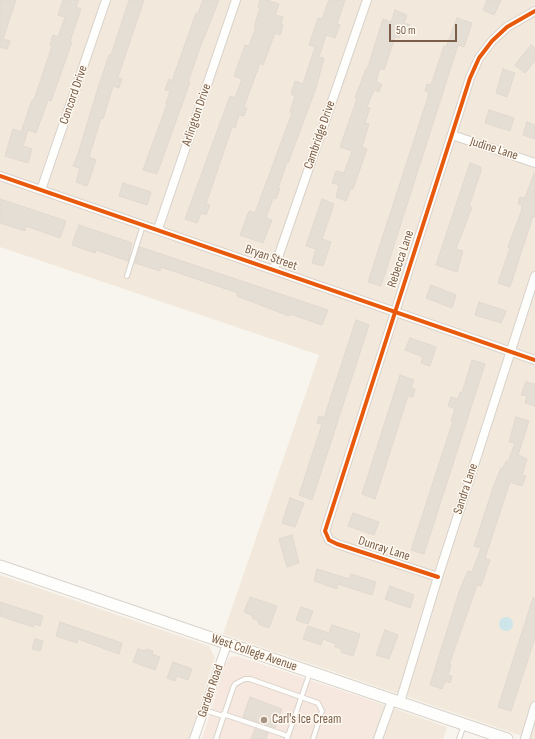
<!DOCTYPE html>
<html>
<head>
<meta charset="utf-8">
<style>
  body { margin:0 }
  #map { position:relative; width:535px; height:739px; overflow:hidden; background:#f8f5ee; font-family:"Sofia Sans Condensed",sans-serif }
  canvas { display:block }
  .scale { position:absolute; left:389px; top:24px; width:68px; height:18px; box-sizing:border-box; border:2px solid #7a5e4a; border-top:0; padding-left:5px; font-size:12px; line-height:14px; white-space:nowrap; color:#7a5e4a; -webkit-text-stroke:3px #fffaf1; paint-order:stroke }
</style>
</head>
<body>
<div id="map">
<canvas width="535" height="739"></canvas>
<div class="scale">50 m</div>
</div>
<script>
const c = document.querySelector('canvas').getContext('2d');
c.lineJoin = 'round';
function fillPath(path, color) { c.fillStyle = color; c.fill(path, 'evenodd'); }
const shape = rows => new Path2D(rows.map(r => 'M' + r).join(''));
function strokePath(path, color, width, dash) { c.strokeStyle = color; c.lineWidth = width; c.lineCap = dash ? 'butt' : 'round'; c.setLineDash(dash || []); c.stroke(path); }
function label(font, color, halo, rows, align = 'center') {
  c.font = font + ' "Sofia Sans Condensed",sans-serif'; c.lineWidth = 3; c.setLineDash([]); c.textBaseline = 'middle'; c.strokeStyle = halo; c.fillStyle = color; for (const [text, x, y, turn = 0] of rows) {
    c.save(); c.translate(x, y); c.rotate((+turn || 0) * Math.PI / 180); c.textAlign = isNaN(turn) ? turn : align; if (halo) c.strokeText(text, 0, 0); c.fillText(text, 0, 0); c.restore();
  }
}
fillPath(shape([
  [0,0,535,0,535,739,531,739,223,634,319,355,0,247],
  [0,575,209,646,215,658,189,739,0,739],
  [373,701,447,727,443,739,371,739,379,714,378,705]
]), '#f2e8db');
fillPath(shape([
  [237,656,373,701,378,705,380,710,371,739,202,739,225,665,230,657]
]), '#f6e8df');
fillPath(shape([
  '499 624a7 7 0 1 1 14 0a7 7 0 1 1-14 0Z'
]), '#cee6ea');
const building = shape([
  [0,0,16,0,3,39,10,41,7,49,0,47,0,0],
  [63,0,79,0,76,7,81,9,70,41,72,42,51,101,48,100,36,133,28,130,23,146,32,149,28,163,5,156,13,129,21,132,32,100,34,100,52,46,50,45,53,35,58,37,65,17,58,15,63,0],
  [129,0,144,0,118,77,122,79,119,88,113,86,103,119,101,118,89,157,96,160,87,186,76,182,80,168,73,166,78,154,98,88,109,55,111,55,129,0],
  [203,0,219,0,199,50,188,82,190,82,157,174,143,170,167,104,166,104,170,91,165,90,169,79,172,81,196,13,198,13,203,0],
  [260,0,267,0,279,4,275,15,283,17,281,25,283,25,280,35,275,33,263,65,260,63,244,107,247,108,244,116,239,115,235,128,232,127,206,204,210,205,206,215,201,213,197,223,185,219,230,96,235,98,242,79,234,76,245,45,249,46,256,27,254,27,260,8,258,7,260,0],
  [329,0,345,0,337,24,340,25,335,38,326,35,319,57,324,58,316,88,288,163,287,162,278,188,280,188,276,199,273,198,266,218,272,220,263,243,240,235,249,211,255,213,292,113,290,112,295,96,291,94,295,81,303,84,315,47,309,45,318,18,322,19,329,0],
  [487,0,501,0,494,15,483,10,487,0],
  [395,10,407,15,404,23,410,25,407,34,401,32,399,38,395,37,384,70,380,68,376,82,382,84,379,92,374,90,367,107,370,108,365,123,369,124,362,147,367,149,353,189,351,188,346,201,336,197,339,185,332,183,336,171,344,173,352,151,340,147,357,99,355,98,366,69,367,70,383,19,391,22,395,10],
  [457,18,472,23,464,47,458,45,381,286,368,282,427,100,429,93,425,91,427,84,431,85,444,46,446,47,457,18],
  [531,45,535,48,535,61,525,73,515,65,531,45],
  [503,69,515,73,507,97,496,93,503,69],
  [489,110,514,118,510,131,485,123,489,110],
  [527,122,535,125,535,139,523,135,527,122],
  [470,163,481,167,481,171,469,206,472,207,456,249,463,251,457,272,436,265,470,163],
  [534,173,535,217,533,216,510,287,498,283,510,248,508,247,521,212,522,205,518,204,520,197,525,198,534,173],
  [123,183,151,192,147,205,119,196,123,183],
  [0,199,66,221,60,238,26,226,25,231,0,223,0,199],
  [322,199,334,204,322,239,331,242,323,266,312,263,316,249,306,246,322,199],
  [79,225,132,243,128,261,96,250,95,253,72,245,79,225],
  [140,247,328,310,322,325,290,314,289,316,237,296,238,293,161,267,160,271,135,263,140,247],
  [431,285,456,295,452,308,426,298,431,285],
  [479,302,506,311,501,323,475,315,479,302],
  [356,320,369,325,312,500,299,495,322,424,317,423,319,416,324,418,356,320],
  [410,338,436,347,430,366,421,363,423,357,405,350,410,338],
  [472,360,485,364,424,554,411,550,453,421,451,421,455,409,448,406,451,397,458,399,460,392,462,393,472,360],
  [400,375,414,380,411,388,415,389,413,397,408,396,375,499,362,494,400,375],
  [526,382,535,384,535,406,525,403,527,396,521,395,526,382],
  [516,417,529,421,518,455,527,459,522,475,526,476,522,486,510,482,485,558,490,560,481,586,477,585,449,665,451,665,448,675,452,676,450,683,445,681,442,689,430,685,460,589,468,571,472,572,481,548,474,546,494,485,501,468,503,468,506,461,508,462,515,443,509,442,516,417],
  [290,498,304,503,295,527,282,523,290,498],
  [353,513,379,522,374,535,348,526,353,513],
  [292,535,299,563,287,567,279,539,292,535],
  [317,569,349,579,351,574,376,582,372,595,338,584,337,589,314,581,317,569],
  [390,586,414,595,410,608,385,599,390,586],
  [250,597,277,606,269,628,258,624,259,621,252,618,253,616,244,612,250,597],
  [533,598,535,599,535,638,511,711,498,707,533,598],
  [0,602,43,616,40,626,34,624,33,627,0,616,0,602],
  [301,607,313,611,308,624,296,620,301,607],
  [60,622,122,643,119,654,78,639,77,643,56,636,60,622],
  [332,625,360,634,353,656,341,652,342,649,335,647,336,644,323,639,321,645,303,639,308,626,329,633,332,625],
  [385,630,398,635,389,659,376,655,385,630],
  [35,639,43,641,40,651,32,649,35,639],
  [138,649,145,651,146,649,153,651,152,654,160,657,155,670,133,662,138,649],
  [173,662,192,669,188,680,177,676,175,681,167,678,173,662],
  [250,697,282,709,275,728,243,717,250,697],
  [255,729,268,733,266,739,251,739,255,729]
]);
fillPath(building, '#e5ded5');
strokePath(building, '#e2d9d0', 1);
const service = shape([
  [127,276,143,225],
  [204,710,223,716],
  [223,714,288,736],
  [216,739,233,688,235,684,245,679,250,679,318,703,322,711,313,739],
  [287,739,310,672],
  [459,739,464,725]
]);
const minor = shape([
  [452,135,535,163],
  [0,176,535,360],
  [41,190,106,0],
  [158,229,236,0],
  [274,269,367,0],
  [438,577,337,544,329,540,325,531,470,78,479,58,492,41,507,27,535,11],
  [400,702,438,577,535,276],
  [194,739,227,644],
  [378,739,392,700],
  [525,739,535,706]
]);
const secondary = shape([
  [0,566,507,739]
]);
strokePath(service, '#d8d2cc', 6);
strokePath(minor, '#d8d2cc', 10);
strokePath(secondary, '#d8d2ca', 13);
strokePath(service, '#fefefc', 4);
strokePath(minor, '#fefefc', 8);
strokePath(secondary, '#fefefc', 11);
strokePath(shape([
  [0,176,535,360],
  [438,577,337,544,329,540,325,531,470,78,479,58,492,41,507,27,535,11]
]), '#e8590c', 4);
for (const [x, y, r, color] of [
  [264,720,4,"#a69383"]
]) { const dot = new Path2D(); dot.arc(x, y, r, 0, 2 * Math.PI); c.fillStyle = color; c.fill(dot); strokePath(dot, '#fffaf1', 1.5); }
label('13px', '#7a5e4a', '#fffaf1', [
  ["Concord Drive",74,95,-71],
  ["Arlington Drive",197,115,-71],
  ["Cambridge Drive",320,135,-71],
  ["Judine Lane",494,149,18],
  ["Bryan Street",271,258,19],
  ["Rebecca Lane",401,259,-72],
  ["Sandra Lane",466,489,-72],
  ["Dunray Lane",384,549,18],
  ["West College Avenue",254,653,19],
  ["Garden Road",211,691,-71]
]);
label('13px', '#7a5e4a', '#fffaf1', [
  ["Carl's Ice Cream",272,720]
], 'left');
</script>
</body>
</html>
